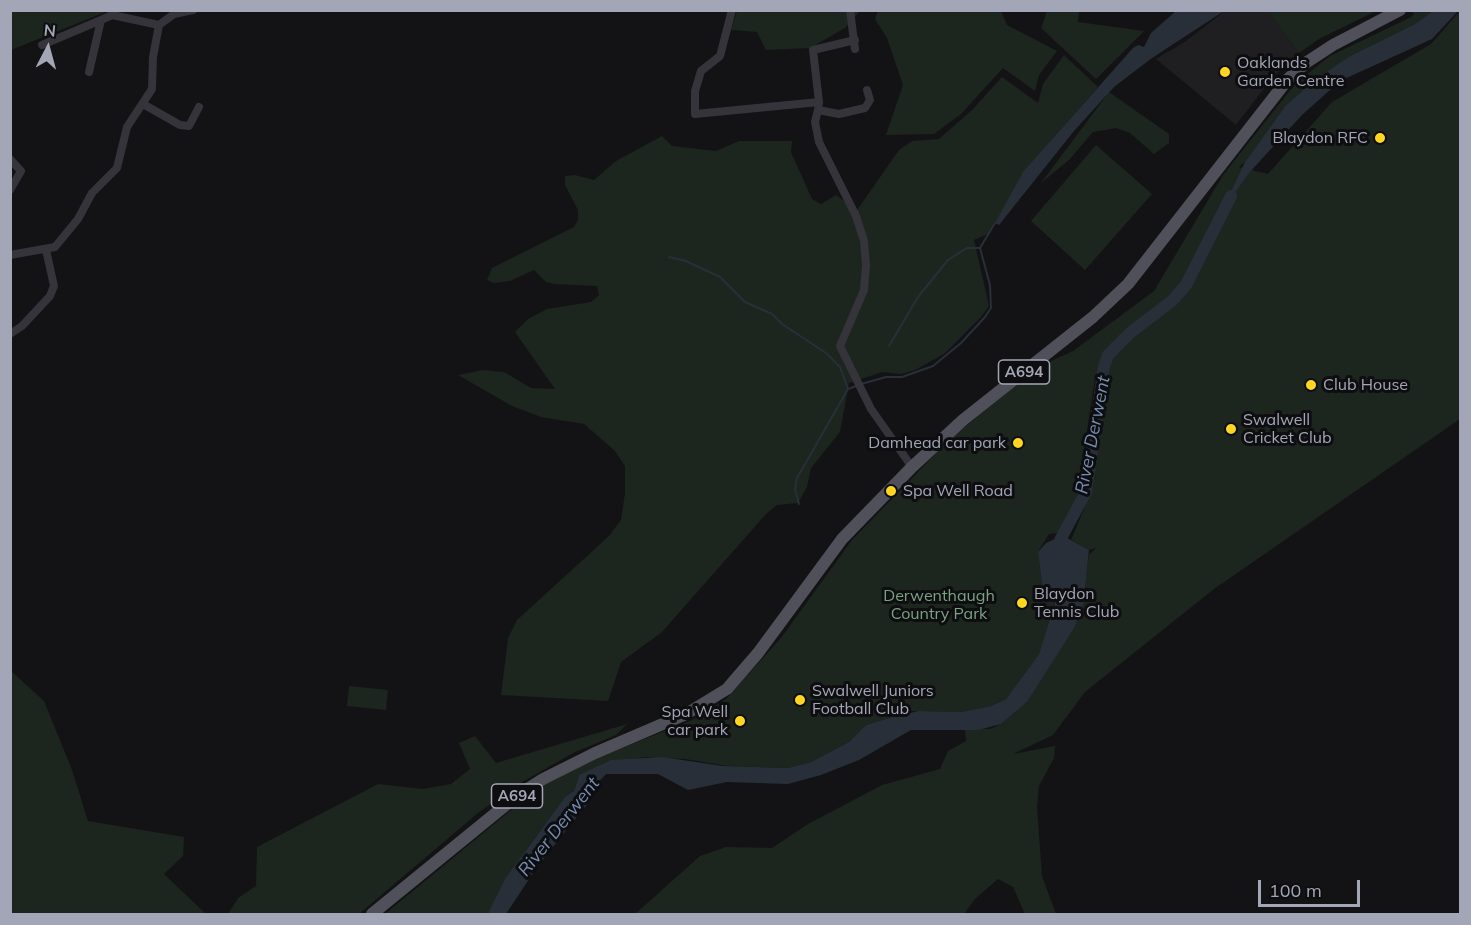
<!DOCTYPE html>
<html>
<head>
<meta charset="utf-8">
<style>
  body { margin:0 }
  #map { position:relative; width:1471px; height:925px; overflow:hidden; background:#131315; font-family:Mulish,sans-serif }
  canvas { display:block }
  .frame { position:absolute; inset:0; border:12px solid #a3a6b6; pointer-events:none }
  .north { position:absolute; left:18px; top:18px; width:60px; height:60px; -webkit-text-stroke:4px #0e0e10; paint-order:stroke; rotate:6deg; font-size:16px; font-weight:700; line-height:24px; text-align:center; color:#a3a6b6 }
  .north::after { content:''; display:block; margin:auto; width:21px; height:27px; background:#a3a6b6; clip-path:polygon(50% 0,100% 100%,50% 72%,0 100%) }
  .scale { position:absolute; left:1258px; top:880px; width:102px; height:27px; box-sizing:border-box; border:3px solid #a3a6b6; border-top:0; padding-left:8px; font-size:18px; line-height:21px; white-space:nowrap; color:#a3a6b6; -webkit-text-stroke:4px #0e0e10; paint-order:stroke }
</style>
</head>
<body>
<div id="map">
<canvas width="1471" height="925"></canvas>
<div class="frame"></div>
<div class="north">N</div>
<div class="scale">100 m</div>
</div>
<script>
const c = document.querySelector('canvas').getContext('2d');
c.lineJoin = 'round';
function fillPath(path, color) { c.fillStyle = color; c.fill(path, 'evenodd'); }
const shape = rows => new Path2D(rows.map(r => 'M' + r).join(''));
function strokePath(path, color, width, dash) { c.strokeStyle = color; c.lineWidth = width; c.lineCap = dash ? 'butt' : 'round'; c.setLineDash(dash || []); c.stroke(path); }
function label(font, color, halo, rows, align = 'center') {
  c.font = font + ' Mulish,sans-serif'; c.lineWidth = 6; c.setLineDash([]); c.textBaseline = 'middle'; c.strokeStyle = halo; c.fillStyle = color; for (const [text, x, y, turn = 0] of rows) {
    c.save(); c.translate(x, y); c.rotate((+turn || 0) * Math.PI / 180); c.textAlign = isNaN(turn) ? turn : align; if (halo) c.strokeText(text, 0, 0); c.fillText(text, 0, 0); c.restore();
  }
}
fillPath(shape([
  [1226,10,1268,11,1299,53,1272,78,1236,125,1156,59,1186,41]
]), '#1f1f22');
fillPath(shape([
  [11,10,108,10,108,11,11,50],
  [737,11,860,11,845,28,810,48,766,50,757,32,731,30],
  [878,11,1001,11,1007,25,1057,51,1039,75,1035,91,1003,68,961,114,934,134,886,135,903,85,887,38,875,19],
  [1079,11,1078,22,1144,31,1096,79,1041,28,1047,11],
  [1268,11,1376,11,1319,39,1299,53],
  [1411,11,1433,11,1415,24,1350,56,1320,76,1286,105,1245,162,1239,167,1268,174,1332,102,1431,44,1460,11,1460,419,1214,589,1085,692,1053,735,1013,754,1055,746,1054,758,1039,786,1037,807,1042,876,1056,914,1025,914,1013,887,998,879,975,899,964,914,635,914,700,856,726,847,772,848,808,824,882,785,940,769,948,751,966,741,965,729,990,729,1001,724,1027,702,1080,615,1089,555,1096,548,1089,550,1071,540,1092,490,1099,424,1107,379,1095,377,1084,451,1082,489,1065,532,1049,534,1038,552,1042,584,1055,598,1053,617,1039,654,1006,699,991,706,961,712,913,711,895,716,866,725,849,742,811,762,788,768,728,766,685,759,645,757,620,761,579,775,574,791,565,797,526,850,488,914,385,914,539,787,599,757,695,719,726,699,781,638,852,540,950,439,1008,392,1049,362,1073,351,1154,291,1223,175,1296,83,1330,56,1411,17,1414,14],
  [1064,55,1098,87,1023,173,990,233,974,240,989,306,981,317,944,354,915,370,901,374,882,372,849,383,840,432,811,468,807,487,798,503,777,505,766,514,662,632,621,662,608,701,501,695,508,638,517,620,609,536,621,520,625,493,625,466,614,450,584,424,541,417,512,406,458,375,483,370,504,372,531,388,555,389,515,332,528,319,547,309,591,302,599,295,597,286,554,284,546,282,534,270,510,281,494,283,487,280,492,268,574,227,578,220,578,210,565,185,565,176,575,175,594,180,616,161,662,136,672,146,716,151,739,141,792,141,791,152,812,199,821,204,836,195,857,210,899,150,912,141,939,139,972,110,1002,77,1038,103,1043,84],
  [1109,92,1169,134,1169,143,1154,154,1130,133,1116,128,1093,132,1069,160,1041,183],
  [1096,145,1152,194,1085,270,1031,221],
  [10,670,44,701,72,770,88,821,184,837,183,856,164,874,206,914,11,914],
  [349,686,388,690,386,710,347,706],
  [627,724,616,735,573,753,517,785,478,813,359,914,228,914,238,898,256,886,257,847,378,784,423,789,451,784,470,769,459,743,475,736,496,763]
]), '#1d251f');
fillPath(shape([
  [1176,11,1224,11,1152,58,1114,87,1074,131,999,225,995,223,1023,172,1133,48,1138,45,1144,47,1151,33],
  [1433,11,1458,11,1432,39,1340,81,1302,115,1249,173,1223,209,1245,162,1286,105,1320,76,1350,56,1415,24],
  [1066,534,1067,538,1089,550,1083,606,1074,628,1027,702,1001,724,978,730,911,730,859,760,821,775,788,784,727,782,688,790,658,774,606,774,596,785,588,803,537,867,506,914,488,914,505,879,565,797,574,791,579,775,611,760,662,757,723,766,788,768,811,762,849,742,866,725,895,716,919,711,961,712,991,706,1006,699,1039,654,1055,604,1054,594,1047,591,1042,584,1038,552,1046,543]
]), '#282f39');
strokePath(shape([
  [669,257,686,261,720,277,745,302,772,314,782,324,826,353,840,367,848,389],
  [889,346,918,297,948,260,967,248,980,248],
  [861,384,886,377,902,377,933,366,961,343,985,317,991,308,990,285,980,248,995,223],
  [799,504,795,489,797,478,848,389,856,386]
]), '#282f39', 2);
strokePath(shape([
  [1060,550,1060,540,1086,492,1104,366,1108,355,1130,333,1173,300,1186,285,1231,196]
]), '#282f39', 12);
strokePath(shape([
  [732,10,720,56,701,71,695,91,695,114,819,102,818,110],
  [850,10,855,49],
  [42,45,101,20],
  [89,72,101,20,112,15,159,25],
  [867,90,870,100,865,108,839,114,818,110,815,122,819,142,856,216,864,241,866,265,864,290,840,346,871,409,912,467],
  [819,102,813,50,855,40],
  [143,104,180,125,189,126,199,107],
  [10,159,21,171,10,190],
  [10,255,55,247,78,219,92,193,117,168,127,127,152,89,153,57,159,25,174,14,193,10],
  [10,334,22,326,50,296,54,286,46,250]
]), '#34343a', 8);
strokePath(shape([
  [372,914,518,795,543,779,595,753,686,714,727,689,758,653,842,539,912,467,963,420,1093,317,1128,284,1288,79,1307,62,1333,45,1400,10]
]), '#4f5059', 12);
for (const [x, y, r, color] of [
  [1225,72,6,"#ffd621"],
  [1380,138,6,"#ffd621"],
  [1311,385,6,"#ffd621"],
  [1231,429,6,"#ffd621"],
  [1018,443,6,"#ffd621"],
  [891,491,6,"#ffd621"],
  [1022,603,6,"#ffd621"],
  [800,700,6,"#ffd621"],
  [740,721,6,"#ffd621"]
]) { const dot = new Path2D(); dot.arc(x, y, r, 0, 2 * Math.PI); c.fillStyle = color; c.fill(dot); strokePath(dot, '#0e0e10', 2); }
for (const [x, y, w] of [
  [1024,372,51],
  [517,796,51]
]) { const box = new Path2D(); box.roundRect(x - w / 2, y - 12, w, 24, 4.5); c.fillStyle = '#0e0e10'; c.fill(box); strokePath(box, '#a3a6b6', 1.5); }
label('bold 15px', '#a3a6b6', null, [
  ["A694",1024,372],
  ["A694",517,796]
]);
label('16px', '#a3a6b6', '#0e0e10', [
  ["Oaklands",1237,63],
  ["Garden Centre",1237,81],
  ["Blaydon RFC",1368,138,"right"],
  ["Club House",1323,385],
  ["Swalwell",1243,420],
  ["Cricket Club",1243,438],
  ["Damhead car park",1006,443,"right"],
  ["Spa Well Road",903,491],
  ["Blaydon",1034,594],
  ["Tennis Club",1034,612],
  ["Swalwell Juniors",812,691],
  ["Football Club",812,709],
  ["Spa Well",728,712,"right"],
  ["car park",728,730,"right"]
], 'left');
label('16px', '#79a382', '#0e0e10', [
  ["Derwenthaugh",939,596],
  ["Country Park",939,614]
]);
label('italic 18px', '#778eb4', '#0e0e10', [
  ["River Derwent",1093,435,-79],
  ["River Derwent",559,827,-52]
]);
</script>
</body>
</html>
